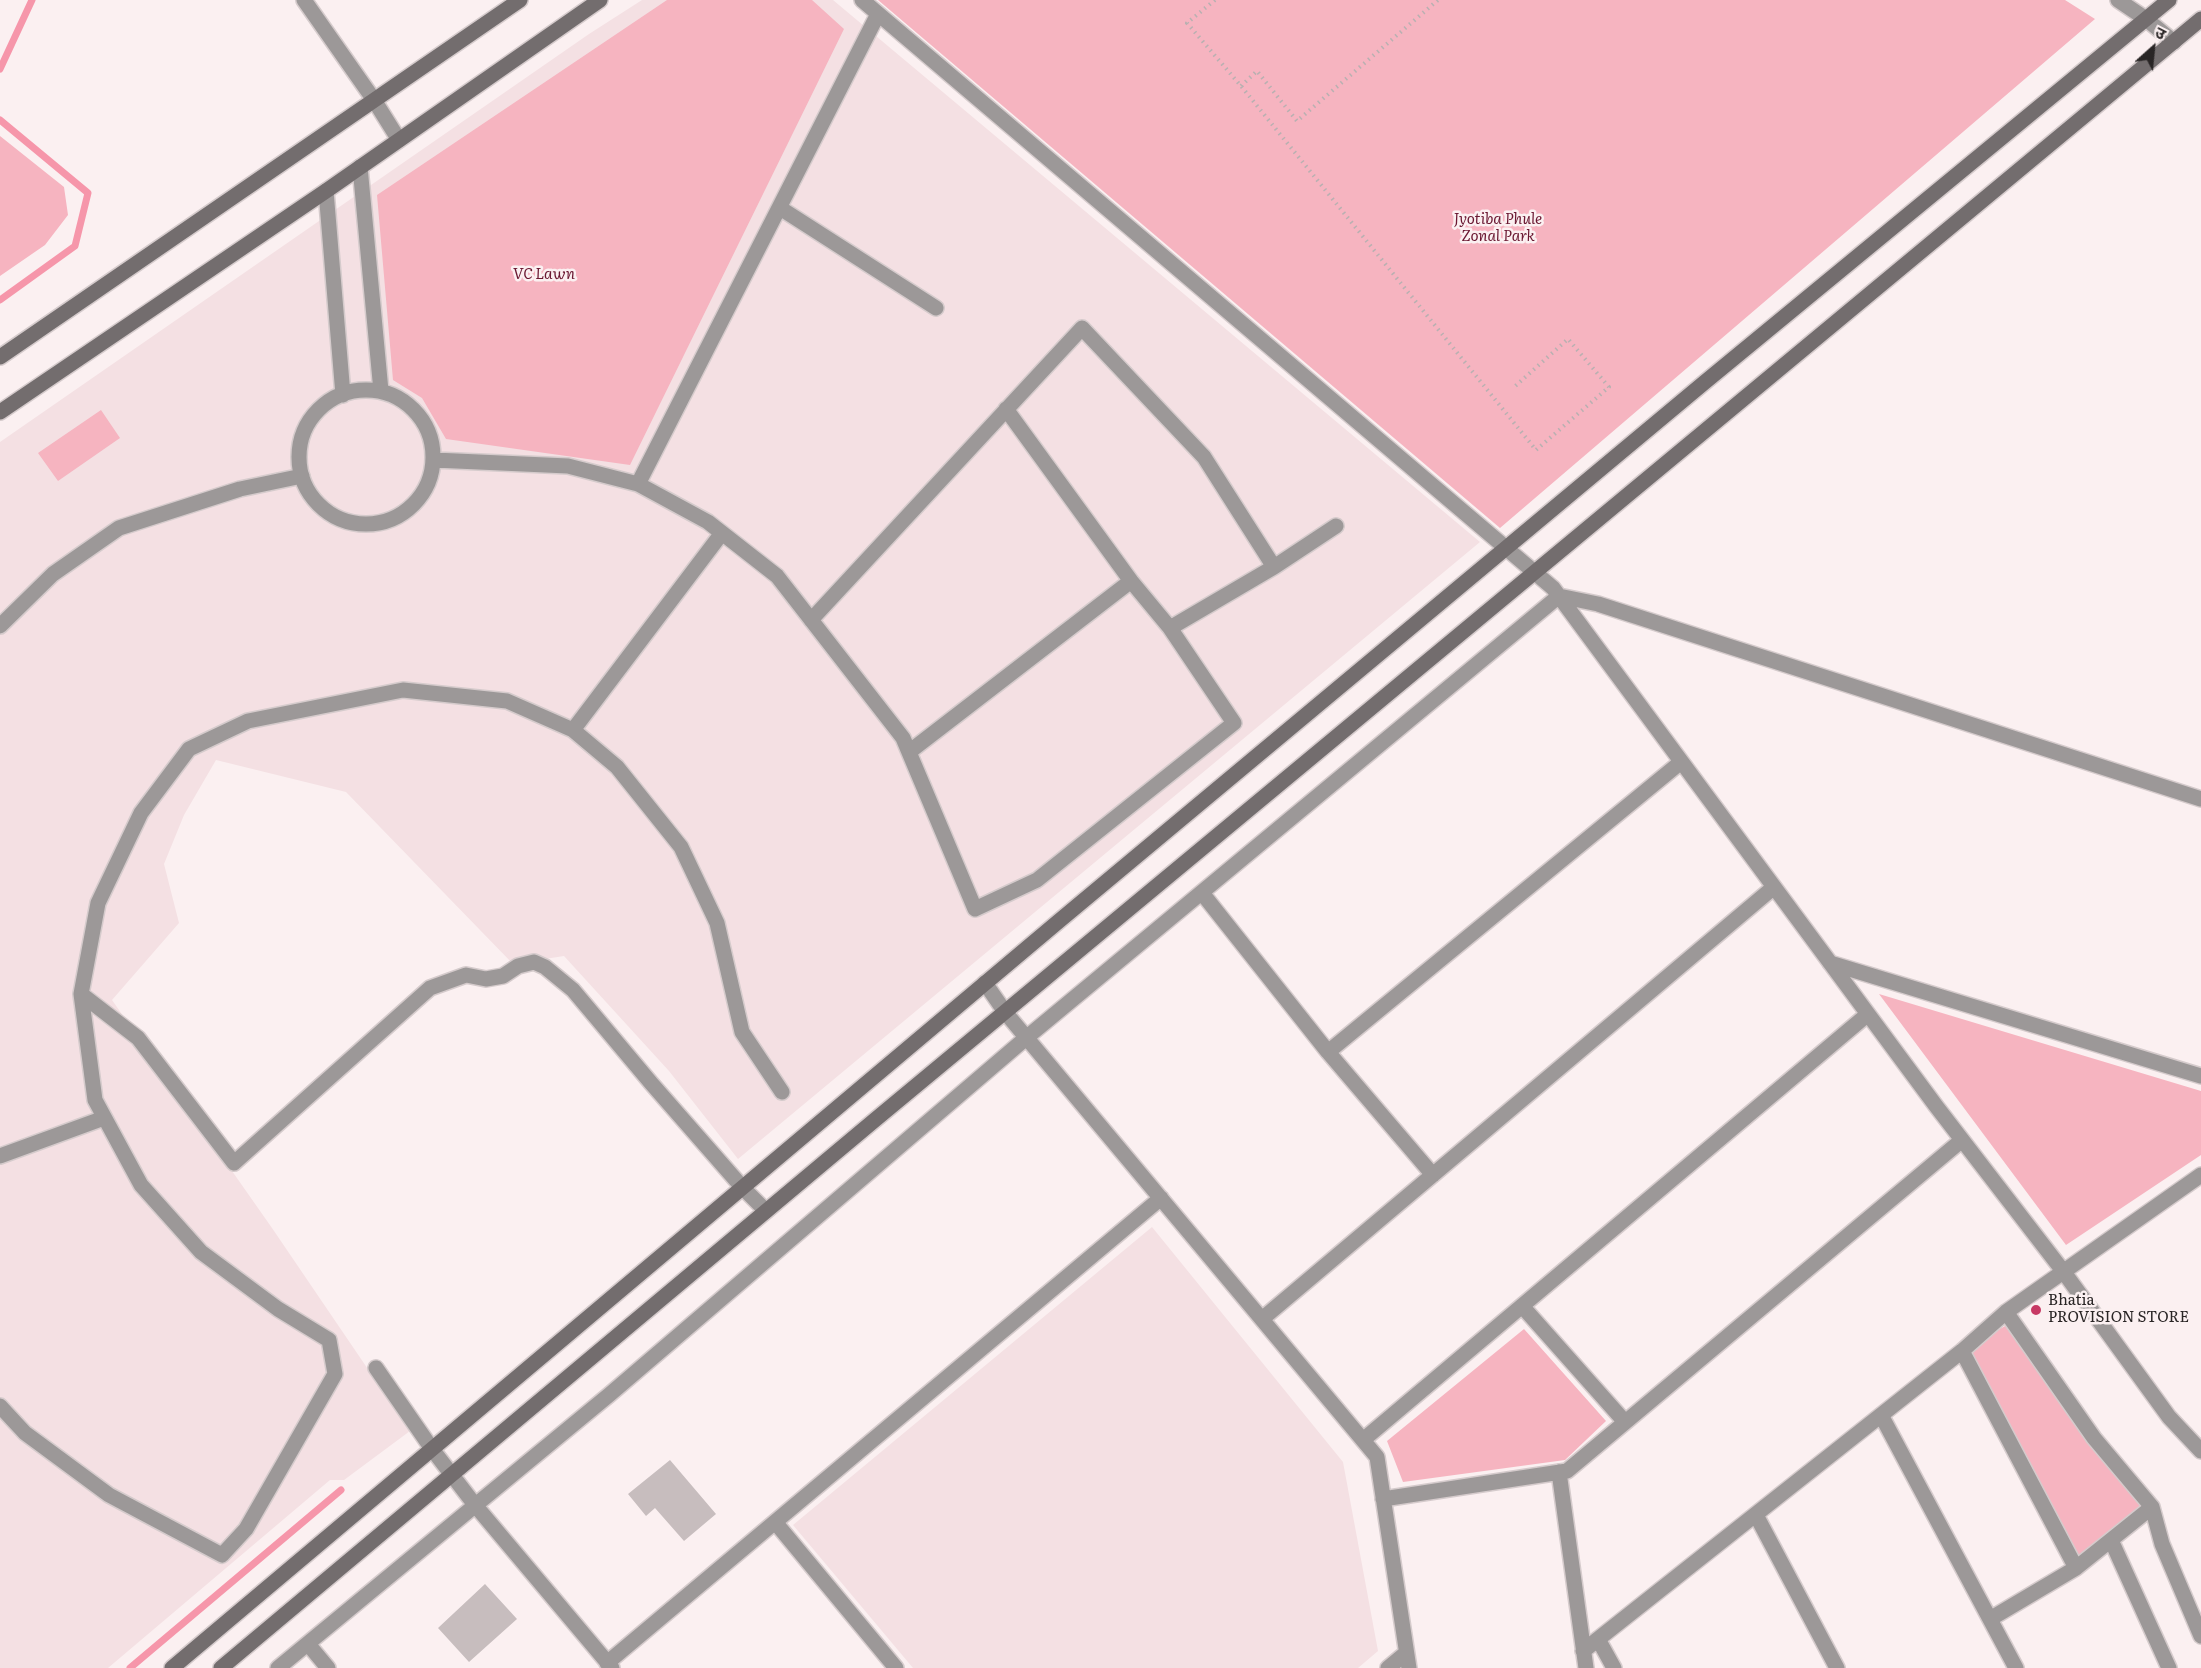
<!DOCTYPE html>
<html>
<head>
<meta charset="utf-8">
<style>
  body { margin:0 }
  #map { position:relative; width:2201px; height:1668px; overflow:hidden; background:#fbf0f1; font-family:Literata,"Noto Sans Devanagari",serif }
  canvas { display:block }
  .north { position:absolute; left:2123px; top:18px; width:60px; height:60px; -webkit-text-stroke:4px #fbf0f1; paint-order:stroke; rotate:27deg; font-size:16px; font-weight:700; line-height:24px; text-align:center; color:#292525 }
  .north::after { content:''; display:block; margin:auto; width:21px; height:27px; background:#292525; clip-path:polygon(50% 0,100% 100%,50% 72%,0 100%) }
</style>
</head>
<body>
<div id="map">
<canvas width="2201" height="1668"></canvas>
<div class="north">उ</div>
</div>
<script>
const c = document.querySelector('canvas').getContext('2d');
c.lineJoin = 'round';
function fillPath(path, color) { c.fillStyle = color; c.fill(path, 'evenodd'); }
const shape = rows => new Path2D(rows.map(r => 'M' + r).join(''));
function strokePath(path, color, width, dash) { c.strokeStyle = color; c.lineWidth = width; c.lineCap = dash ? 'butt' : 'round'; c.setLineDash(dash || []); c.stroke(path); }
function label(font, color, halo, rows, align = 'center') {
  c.font = font + ' Literata,serif'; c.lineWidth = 5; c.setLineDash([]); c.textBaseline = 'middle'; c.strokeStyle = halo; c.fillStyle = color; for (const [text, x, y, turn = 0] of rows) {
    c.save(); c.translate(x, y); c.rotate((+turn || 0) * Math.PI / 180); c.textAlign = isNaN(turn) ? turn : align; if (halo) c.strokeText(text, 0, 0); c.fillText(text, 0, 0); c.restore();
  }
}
fillPath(shape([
  [642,0,833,0,1480,542,738,1159,669,1071,564,956,513,964,346,792,216,760,184,815,164,864,179,923,112,1000,272,1228,410,1431,344,1480,330,1480,108,1668,0,1668,0,442,589,34],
  [1152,1227,1343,1462,1378,1651,1358,1668,913,1668,793,1525]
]), '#f4e0e3');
fillPath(shape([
  [667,0,812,0,844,29,630,465,446,439,422,398,393,380,377,195],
  [878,0,2065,0,2095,19,1500,528],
  [0,136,64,187,68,215,45,245,0,276],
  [101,410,120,438,58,481,38,453],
  [1879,994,2201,1091,2201,1155,2066,1245],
  [2005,1326,2145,1512,2076,1568,1962,1351],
  [1524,1329,1606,1421,1565,1460,1403,1482,1387,1441]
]), '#f6b4c0');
strokePath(shape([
  [0,69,32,0],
  [0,120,88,193,75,246,0,300],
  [130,1668,341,1490]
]), '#f696aa', 7);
fillPath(shape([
  [670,1460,716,1514,684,1541,655,1508,646,1516,628,1494],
  [485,1584,517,1619,469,1662,438,1628]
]), '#c7bdbe');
const street = shape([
  [304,0,374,100,399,140],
  [862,0,1553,588,1936,1106,2063,1271,2169,1417,2201,1451],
  [2118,0,2146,19,2174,42],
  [360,167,381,391],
  [326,191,343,395],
  [780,208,936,308],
  '299 457a67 67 0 1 1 134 0a67 67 0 1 1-134 0Z',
  [434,460,568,466,638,484,708,522,777,576,903,738,975,909,1037,880,1234,723,1170,628,1131,581,1006,409],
  [638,484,878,14],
  [811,620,1082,328,1204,457,1274,567],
  [0,626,53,574,119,528,240,489,302,476],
  [1170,628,1274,567,1336,526],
  [573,730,722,533],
  [909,752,1131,581],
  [1202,893,1328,1052,1433,1175],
  [1830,963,2201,1076],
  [985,983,1005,1012,1377,1457,1409,1668],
  [81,994,138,1038,234,1163,430,988,466,975,486,979,503,976,518,966,534,962,545,967,573,990,651,1083,742,1187,766,1211],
  [1328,1052,1681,762],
  [0,1156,104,1118],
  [1522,1306,1625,1422],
  [2006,1312,2094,1438,2152,1507,2162,1544,2201,1636],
  [1262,1319,1774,887],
  [1962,1351,2076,1568,1990,1619],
  [376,1368,432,1449,475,1505,612,1668],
  [0,1406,25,1433,109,1495,222,1555,246,1529,335,1374,329,1340,278,1309,201,1252,141,1185,95,1100,81,994,98,903,141,813,189,749,248,721,403,690,507,701,573,730,617,767,681,847,717,923,742,1032,782,1092],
  [1881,1415,2016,1668],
  [1363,1440,1868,1014],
  [1559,1472,1586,1668],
  [1383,1499,1567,1471,1962,1140],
  [1756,1515,1837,1668],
  [775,1522,896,1668],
  [2111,1540,2169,1668],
  [2076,1568,2152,1507],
  [1598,1639,1614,1668],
  [308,1644,328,1668],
  [1583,1651,1962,1351,2006,1312,2201,1175],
  [607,1663,1161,1198],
  [278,1668,609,1395,1026,1038,1559,596,1598,604,2201,799],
  [1388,1668,1406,1653]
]);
const secondary = shape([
  [0,357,520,0],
  [0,412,326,191,600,0],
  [172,1668,1059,921,1705,382,2169,0],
  [221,1668,876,1119,2201,19]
]);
strokePath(street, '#d5cbcc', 18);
strokePath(secondary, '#d5cbcc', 18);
strokePath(shape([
  [1215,0,1187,23,1241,86,1536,450,1609,387,1568,339,1513,388],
  [1241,86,1257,71,1297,121,1438,0]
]), '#b9b0b1', 4, [1.5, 4.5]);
strokePath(street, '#9c9898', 15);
strokePath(secondary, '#736d6e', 15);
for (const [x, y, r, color] of [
  [2036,1310,6,"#c73964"]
]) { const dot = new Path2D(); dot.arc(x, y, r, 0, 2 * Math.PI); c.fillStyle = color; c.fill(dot); strokePath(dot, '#fbf0f1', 2); }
label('italic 15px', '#6a1731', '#fbf0f1', [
  ["Jyotiba Phule",1498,220],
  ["Zonal Park",1498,237],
  ["VC Lawn",544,275]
]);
label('15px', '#292525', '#fbf0f1', [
  ["Bhatia",2048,1301],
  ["PROVISION STORE",2048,1318]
], 'left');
</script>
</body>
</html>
